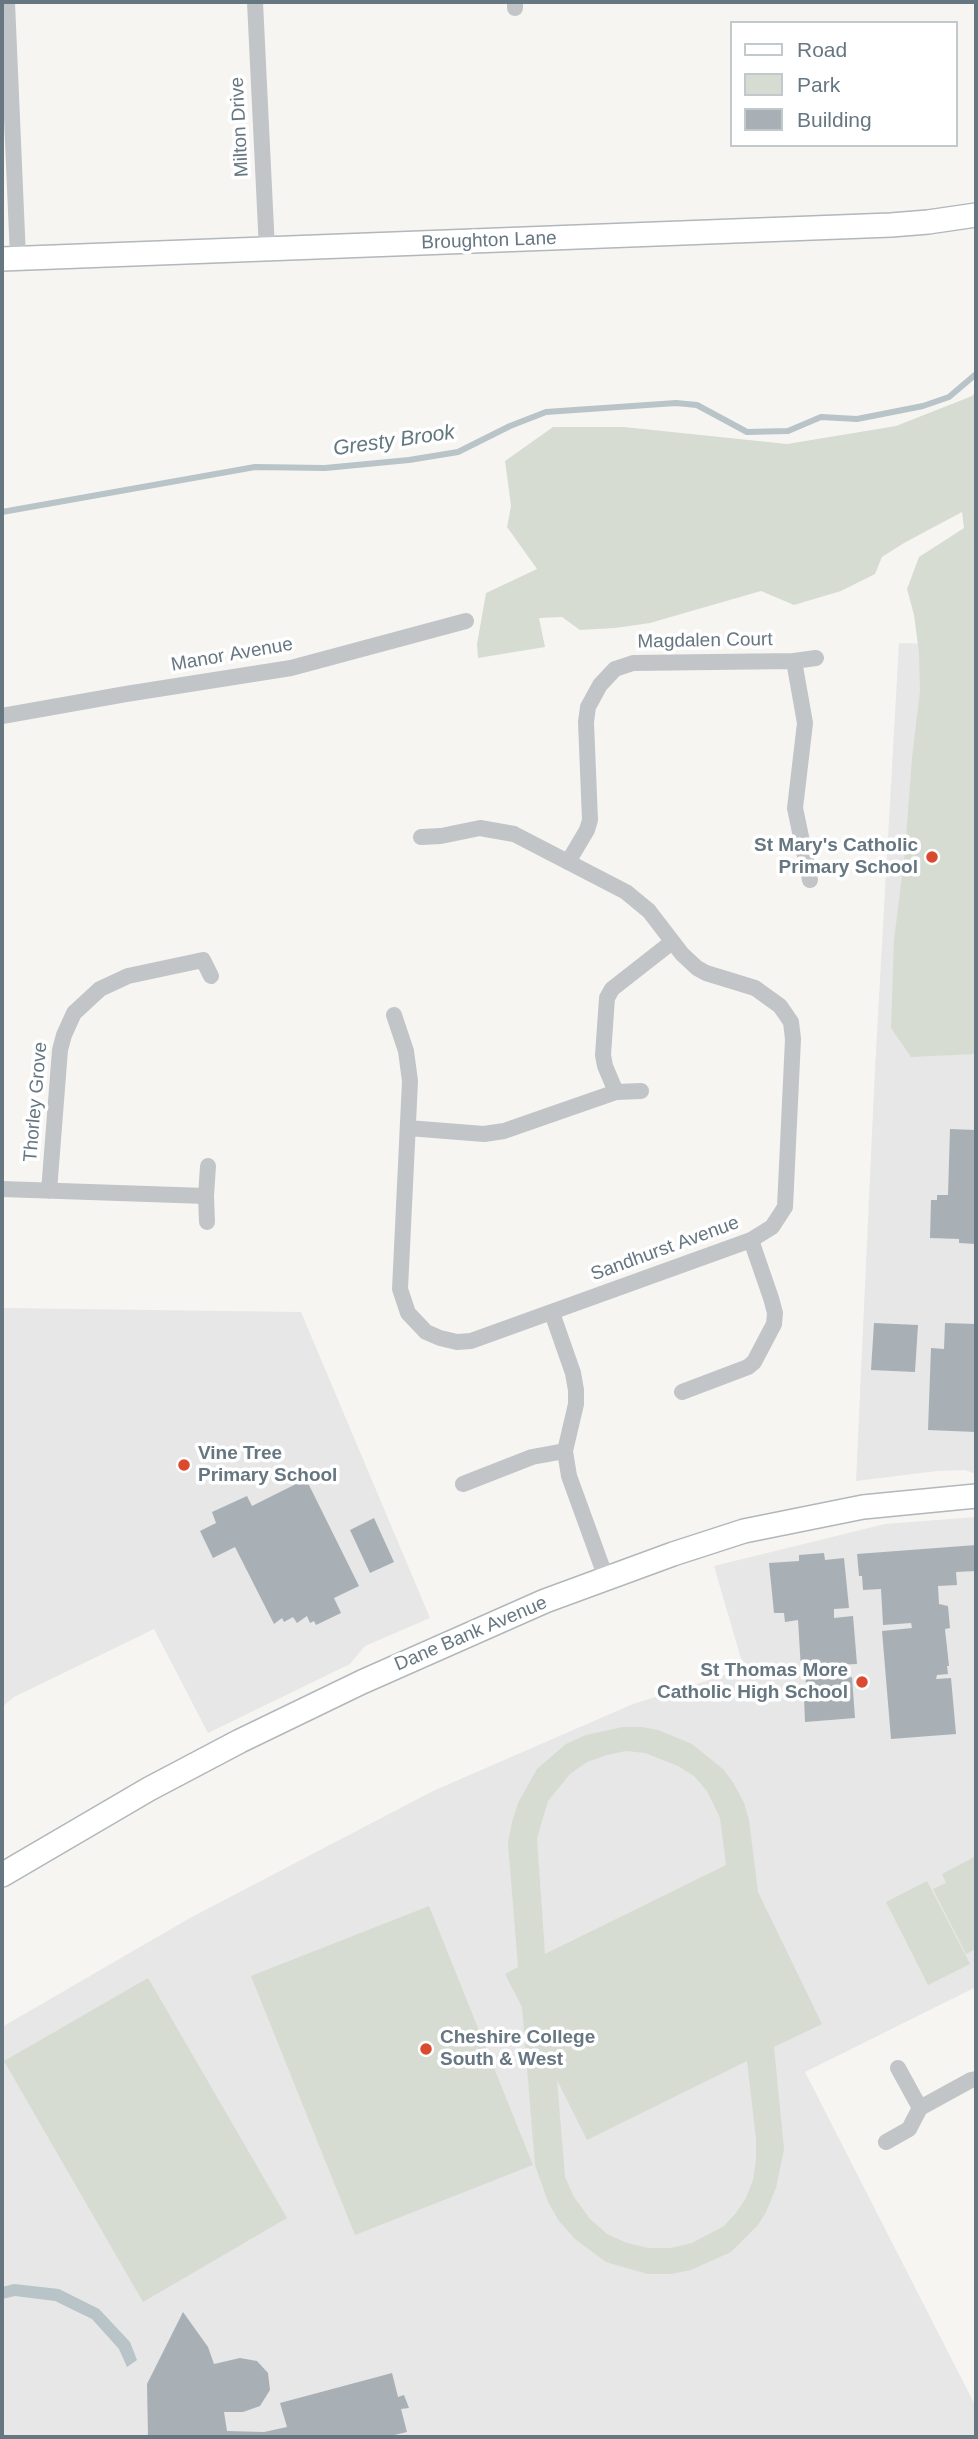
<!DOCTYPE html>
<html>
<head>
<meta charset="utf-8">
<style>
  body { margin:0 }
  #map { position:relative; width:978px; height:2439px; overflow:hidden; background:#f6f5f2; font-family:Arial,sans-serif }
  canvas { display:block }
  .frame { position:absolute; inset:0; border:4px solid #667782; pointer-events:none }
  .legend { position:absolute; left:730px; top:21px; width:228px; height:126px; box-sizing:border-box; background:#fff; border:2px solid #c2c9cd; margin:0; padding:9px 12px; list-style:none; font-size:21px; color:#667782 }
  .legend li { display:flex; align-items:center; gap:14px; height:35px }
  .legend b { width:35px; border:2px solid #c2c9cd }
</style>
</head>
<body>
<div id="map">
<canvas width="978" height="2439"></canvas>
<div class="frame"></div>
<ul class="legend">
<li><b style="height:9px;background:#fff"></b>Road</li>
<li><b style="height:19px;background:#d7dcd3"></b>Park</li>
<li><b style="height:19px;background:#a8b0b5"></b>Building</li>
</ul>
</div>
<script>
const c = document.querySelector('canvas').getContext('2d');
c.lineJoin = 'round';
function fillPath(path, color) { c.fillStyle = color; c.fill(path, 'evenodd'); }
const shape = rows => new Path2D(rows.map(r => 'M' + r).join(''));
function strokePath(path, color, width, dash) { c.strokeStyle = color; c.lineWidth = width; c.lineCap = dash ? 'butt' : 'round'; c.setLineDash(dash || []); c.stroke(path); }
function label(font, color, halo, rows, align = 'center') {
  c.font = font + ' Arial,sans-serif'; c.lineWidth = 7; c.setLineDash([]); c.textBaseline = 'middle'; c.strokeStyle = halo; c.fillStyle = color; for (const [text, x, y, turn = 0] of rows) {
    c.save(); c.translate(x, y); c.rotate((+turn || 0) * Math.PI / 180); c.textAlign = isNaN(turn) ? turn : align; if (halo) c.strokeText(text, 0, 0); c.fillText(text, 0, 0); c.restore();
  }
}
fillPath(shape([
  [899,643,976,645,976,1474,965,1470,937,1471,856,1481,875,1068],
  [2,1308,301,1312,430,1618,365,1646,350,1664,208,1733,154,1629,14,1697,2,1707],
  [976,1517,976,1987,805,2072,976,2407,976,2437,2,2437,2,2027,190,1918,433,1791,633,1704,744,1669,714,1566,885,1524]
]), '#e6e7e6');
fillPath(shape([
  [976,391,976,1054,911,1057,891,1028,894,940,905,852,912,758,920,691,919,653,914,615,907,589,919,557,964,528,962,512,904,543,882,557,875,574,841,591,794,605,761,591,650,623,615,628,580,630,562,617,539,618,545,647,478,658,477,644,486,593,537,569,507,527,511,506,505,461,553,427,624,427,787,444,896,426,972,396],
  [623,1727,642,1727,658,1730,692,1744,724,1770,734,1784,744,1803,749,1820,758,1892,822,2024,774,2047,784,2149,776,2188,766,2212,758,2225,731,2252,691,2270,671,2274,647,2274,606,2262,575,2239,559,2221,548,2202,535,2165,522,2007,505,1974,518,1967,508,1843,512,1822,518,1803,537,1769,566,1744,586,1735],
  [626,1751,645,1753,678,1766,694,1776,707,1791,720,1818,726,1865,545,1954,537,1838,548,1801,570,1774,587,1762,607,1755],
  [747,2061,756,2139,756,2160,753,2180,746,2198,736,2213,724,2226,692,2243,671,2248,648,2248,627,2243,607,2234,590,2219,574,2197,565,2177,557,2080,587,2140],
  [976,1856,976,1949,966,1954,933,1889,946,1883,942,1874],
  [927,1881,970,1964,928,1985,886,1902],
  [429,1906,533,2165,355,2235,251,1976],
  [148,1978,287,2218,143,2302,4,2061]
]), '#d7dcd3');
fillPath(shape([
  [14,2284,59,2289,99,2309,130,2342,137,2360,127,2367,119,2349,92,2319,55,2301,15,2296,2,2299,2,2287]
]), '#b8c4c7');
strokePath(shape([
  [2,512,255,467,325,468,409,460,458,452,510,426,546,412,676,403,697,405,747,432,788,431,821,417,857,419,923,406,949,397,976,374]
]), '#b8c4c7', 6);
fillPath(shape([
  [950,1129,976,1130,976,1244,959,1243,959,1239,930,1238,931,1200,937,1200,937,1195,948,1195],
  [874,1323,918,1325,915,1372,871,1370],
  [945,1323,976,1324,976,1432,928,1430,931,1348,944,1349],
  [306,1479,359,1586,334,1598,341,1613,316,1625,314,1621,310,1623,307,1616,297,1623,293,1617,284,1622,282,1618,274,1624,235,1547,213,1558,200,1531,216,1523,212,1512,247,1496,252,1506],
  [374,1518,394,1562,370,1573,350,1530],
  [976,1545,976,1571,956,1572,957,1585,938,1586,939,1604,948,1606,950,1628,945,1629,949,1666,947,1666,948,1674,937,1675,936,1679,951,1678,956,1734,891,1739,882,1631,912,1628,911,1623,883,1625,881,1589,863,1590,862,1576,859,1576,857,1554],
  [824,1553,825,1560,844,1558,849,1608,834,1609,834,1618,853,1616,857,1664,833,1665,834,1679,852,1677,855,1718,805,1722,804,1698,807,1698,805,1670,801,1669,798,1620,785,1622,784,1613,774,1613,769,1563,799,1561,799,1555],
  [183,2312,208,2347,214,2364,240,2358,257,2361,268,2373,270,2390,260,2406,243,2412,224,2412,227,2431,264,2432,287,2427,280,2403,392,2373,398,2397,404,2395,409,2408,401,2409,407,2432,386,2437,148,2437,147,2384]
]), '#a8b0b5');
const secondary = shape([
  [2,259,891,225,928,222,976,215],
  [2,1875,149,1789,240,1741,362,1682,545,1601,673,1554,744,1531,863,1507,976,1496]
]);
strokePath(secondary, '#b1b7bb', 26);
strokePath(shape([
  [7,2,18,258],
  [255,2,267,250],
  [515,2,515,8],
  [794,661,805,723,795,808,810,880],
  [2,716,126,694,291,668,466,621],
  [568,862,587,830,590,820,586,722,588,707,600,685,615,669,633,663,794,661,816,658],
  [394,1015,406,1051,410,1081,400,1289,408,1313,426,1332,440,1338,457,1342,471,1341,751,1240,772,1227,785,1207,793,1039,791,1022,780,1006,755,988,706,973,697,968,682,954,649,911,626,892,514,834,480,828,441,836,421,837],
  [616,1092,641,1091],
  [408,1128,484,1134,504,1131,616,1092,605,1066,603,1055,607,998,612,989,672,942],
  [2,1189,206,1196,207,1222],
  [49,1191,60,1050,64,1035,74,1013,100,989,128,976,203,960,211,976],
  [206,1196,208,1166],
  [552,1313,573,1373,576,1390,576,1404,565,1451,569,1476,606,1578],
  [682,1392,748,1367,754,1362,774,1324,775,1313,771,1298,751,1240],
  [463,1484,532,1457,565,1451],
  [898,2068,920,2108],
  [886,2142,909,2129,920,2108,971,2080,976,2079]
]), '#c1c5c8', 16);
strokePath(secondary, '#fff', 23);
for (const [x, y, r, color] of [
  [932,857,7,"#da4a2e"],
  [184,1465,7,"#da4a2e"],
  [862,1682,7,"#da4a2e"],
  [426,2049,7,"#da4a2e"]
]) { const dot = new Path2D(); dot.arc(x, y, r, 0, 2 * Math.PI); c.fillStyle = color; c.fill(dot); strokePath(dot, '#fff', 2.5); }
label('19px', '#667782', '#fff', [
  ["Milton Drive",240,127,-93],
  ["Broughton Lane",489,241,-2],
  ["Magdalen Court",705,641,-1],
  ["Manor Avenue",232,655,-10],
  ["Thorley Grove",36,1102,-85],
  ["Sandhurst Avenue",665,1249,-20],
  ["Dane Bank Avenue",471,1634,-23]
]);
label('bold 19px', '#667782', '#fff', [
  ["St Mary's Catholic",918,846],
  ["Primary School",918,868],
  ["Vine Tree",198,1454,"left"],
  ["Primary School",198,1476,"left"],
  ["St Thomas More",848,1671],
  ["Catholic High School",848,1693],
  ["Cheshire College",440,2038,"left"],
  ["South & West",440,2060,"left"]
], 'right');
label('italic 21px', '#62787f', '#fff', [
  ["Gresty Brook",394,441,-8]
]);
</script>
</body>
</html>
